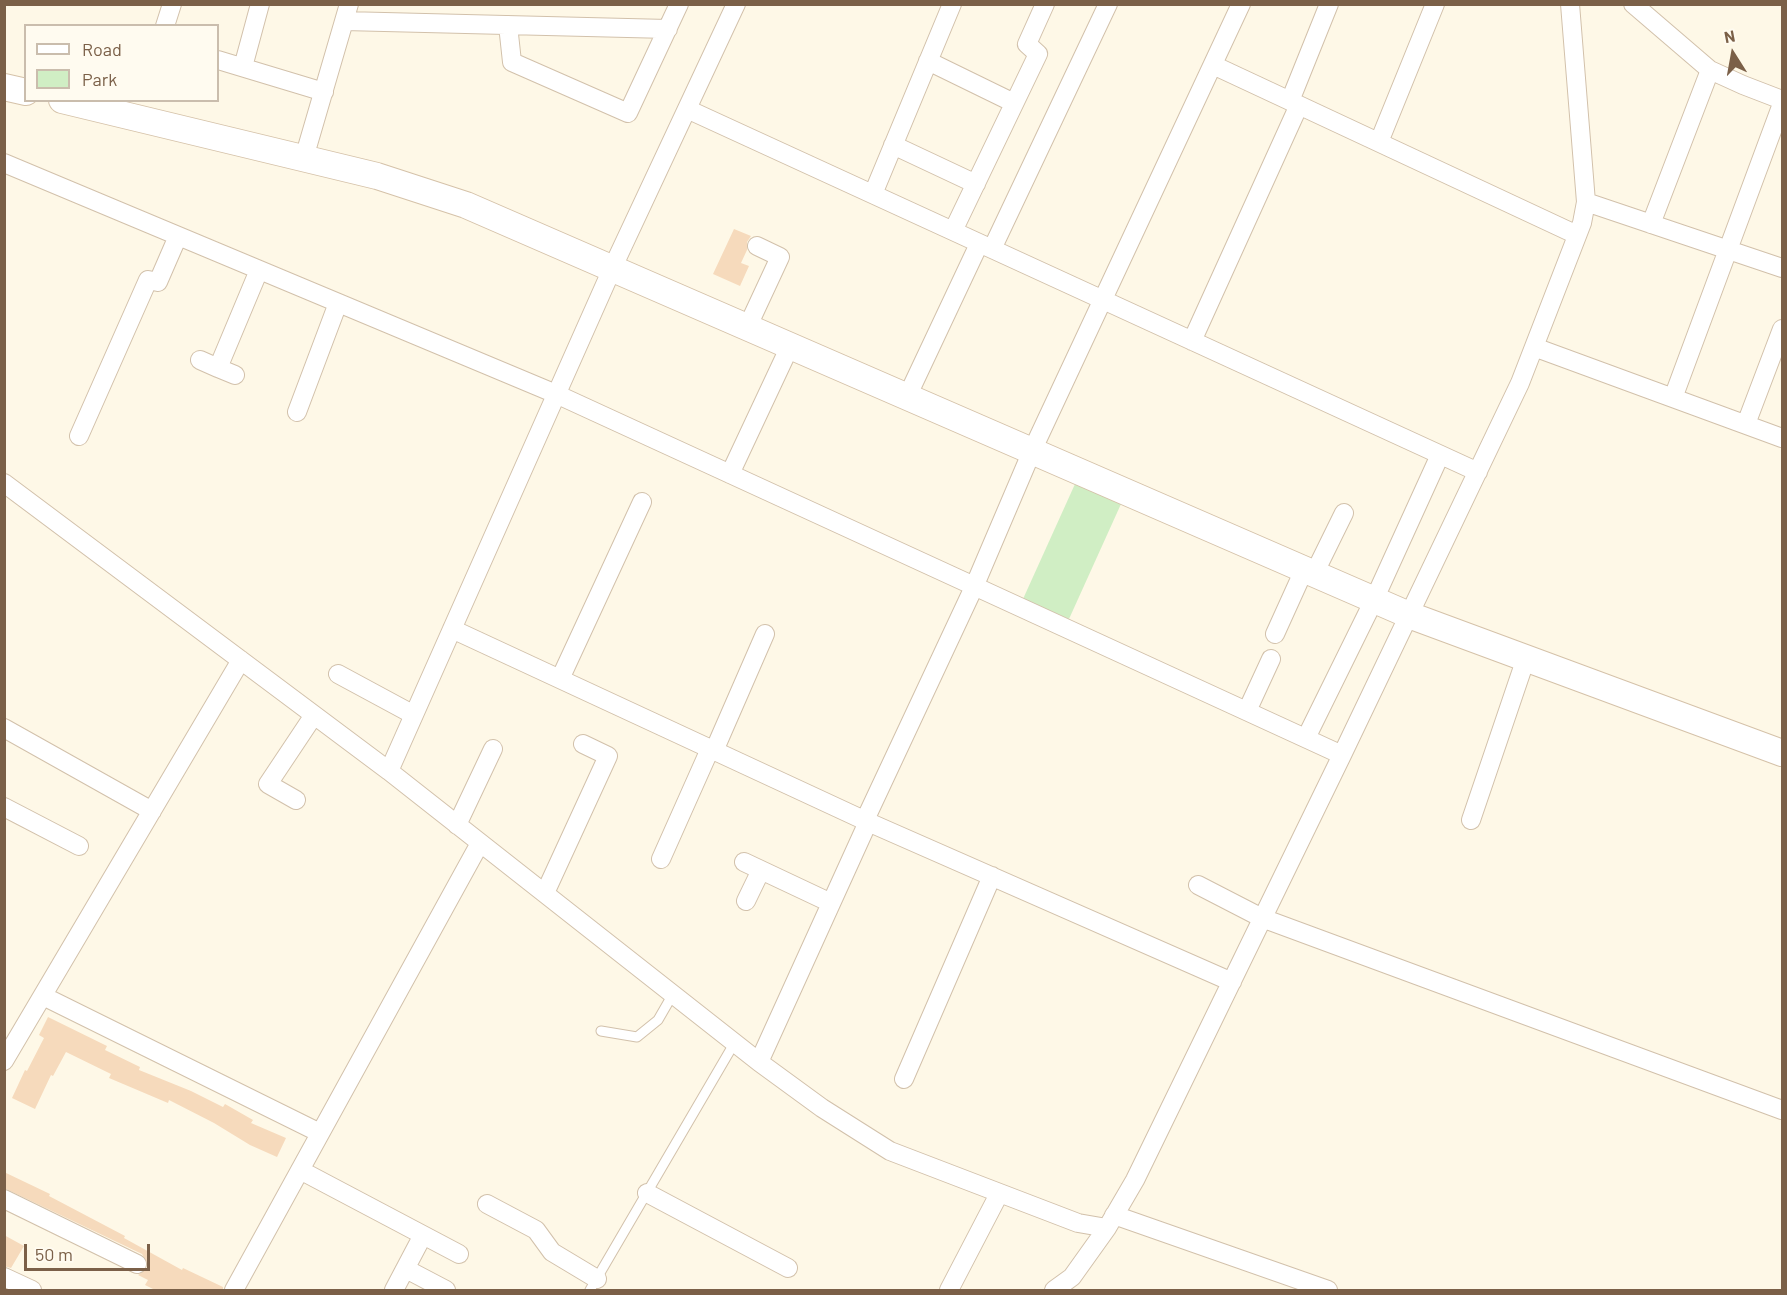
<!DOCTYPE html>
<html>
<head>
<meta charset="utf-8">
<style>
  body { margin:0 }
  #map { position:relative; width:1787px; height:1295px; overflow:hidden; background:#fef8e7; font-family:Barlow,sans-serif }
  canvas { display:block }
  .frame { position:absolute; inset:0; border:6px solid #7b6048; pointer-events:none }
  .legend { position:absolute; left:24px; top:24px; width:195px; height:78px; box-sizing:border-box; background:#fffbf0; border:2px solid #cabdad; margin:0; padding:8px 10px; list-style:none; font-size:18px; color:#7b6048 }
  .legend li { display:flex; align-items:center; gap:12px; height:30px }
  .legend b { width:30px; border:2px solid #cabdad }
  .north { position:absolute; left:1703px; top:24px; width:60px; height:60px; -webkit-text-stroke:4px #fffbf0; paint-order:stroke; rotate:349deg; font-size:16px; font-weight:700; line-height:24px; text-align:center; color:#7b6048 }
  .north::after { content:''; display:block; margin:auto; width:21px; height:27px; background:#7b6048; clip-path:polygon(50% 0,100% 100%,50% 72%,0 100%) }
  .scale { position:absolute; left:24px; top:1244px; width:126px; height:27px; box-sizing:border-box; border:3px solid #7b6048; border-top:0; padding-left:8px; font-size:18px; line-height:21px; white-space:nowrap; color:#7b6048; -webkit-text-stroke:4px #fffbf0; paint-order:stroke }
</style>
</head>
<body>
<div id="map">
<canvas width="1787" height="1295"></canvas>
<div class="frame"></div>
<ul class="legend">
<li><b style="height:8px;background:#fff"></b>Road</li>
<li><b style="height:16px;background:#d0eec4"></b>Park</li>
</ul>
<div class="north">N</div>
<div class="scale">50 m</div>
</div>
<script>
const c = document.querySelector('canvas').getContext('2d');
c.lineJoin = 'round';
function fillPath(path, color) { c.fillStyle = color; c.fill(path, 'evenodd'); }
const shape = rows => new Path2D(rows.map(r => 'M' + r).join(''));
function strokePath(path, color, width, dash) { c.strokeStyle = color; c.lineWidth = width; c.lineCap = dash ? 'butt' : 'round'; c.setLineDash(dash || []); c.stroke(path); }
fillPath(shape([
  [1075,484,1121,504,1069,619,1023,599]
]), '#d0eec4');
fillPath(shape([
  [734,229,751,236,747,242,747,250,741,263,749,266,740,286,713,274],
  [48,1017,107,1046,105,1050,140,1067,139,1070,191,1091,223,1107,225,1104,253,1120,251,1123,286,1138,277,1157,250,1145,214,1123,169,1100,168,1103,109,1078,111,1074,66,1052,53,1076,51,1075,35,1109,12,1098,25,1070,27,1071,44,1038,39,1035],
  [4,1172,50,1194,49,1196,125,1236,124,1238,182,1270,183,1268,223,1287,223,1290,155,1290,145,1285,148,1280,138,1275,147,1269,148,1264,142,1254,4,1188],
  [4,1235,24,1246,11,1268,4,1266]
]), '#f6dabc');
const lane = shape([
  [601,1031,637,1037,658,1020,673,994],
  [590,1290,735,1042]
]);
const street = shape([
  [1633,4,1710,70,1743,85,1782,100],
  [344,21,668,29],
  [508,25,512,62,628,113,679,4],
  [165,26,172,4],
  [218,60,324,92],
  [928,61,1014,103],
  [1213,65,1577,235],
  [243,67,260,4],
  [1290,101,1329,4],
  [687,109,1478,472],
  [1379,142,1435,4],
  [893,145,976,184],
  [304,158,349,4],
  [4,163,556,394,1342,755],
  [873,194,952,4],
  [1586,202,1782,268],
  [1651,224,1710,70],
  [953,231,1038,54,1027,44,1045,4],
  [992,249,1108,4],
  [747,328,780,257,757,246],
  [1192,341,1299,105],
  [1534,347,1782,438],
  [200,360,218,368,259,270],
  [218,368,235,375],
  [907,397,979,244],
  [1673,398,1782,104],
  [297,412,338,303],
  [1746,424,1782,329],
  [79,436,148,280,158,282,178,236],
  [730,474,790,346],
  [4,483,389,771,759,1062,822,1108,890,1151,1078,1223,1107,1228],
  [1314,574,1344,513],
  [452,629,868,822,1232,982],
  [1275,634,1304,570],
  [338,674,414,715],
  [560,679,642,502],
  [1247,711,1271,659],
  [4,728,152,811],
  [1306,738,1374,600,1440,455],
  [714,751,765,634],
  [389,771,612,269,736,4],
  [296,800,268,784,314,715],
  [4,807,79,846],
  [865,820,974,587,1032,451,1241,4],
  [1471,820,1526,658],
  [457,825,493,749],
  [661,859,710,749],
  [744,862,831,903],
  [1198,885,1262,918,1782,1110],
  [545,893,608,756,583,744],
  [746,901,761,870],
  [43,996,320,1133],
  [4,1061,241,660],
  [759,1062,868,822],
  [904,1079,992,876],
  [300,1170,459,1254],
  [647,1193,788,1268],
  [4,1199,137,1264],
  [487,1204,536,1230,552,1252,597,1279],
  [1114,1215,1328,1290],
  [406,1269,446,1290],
  [4,1277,32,1290],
  [234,1290,480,843],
  [394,1290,423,1235],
  [949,1290,999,1194],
  [1054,1290,1072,1277,1107,1228,1135,1180,1342,755,1520,383,1582,223,1586,202,1570,4]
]);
const secondary = shape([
  [4,87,26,92],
  [62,100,377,176,466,205,1409,615,1782,753]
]);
strokePath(lane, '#d2c1ab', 11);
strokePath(street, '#d2c1ab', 20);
strokePath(secondary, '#d5c2a9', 28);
strokePath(lane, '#fff', 9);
strokePath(street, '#fff', 18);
strokePath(secondary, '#fff', 26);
</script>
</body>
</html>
